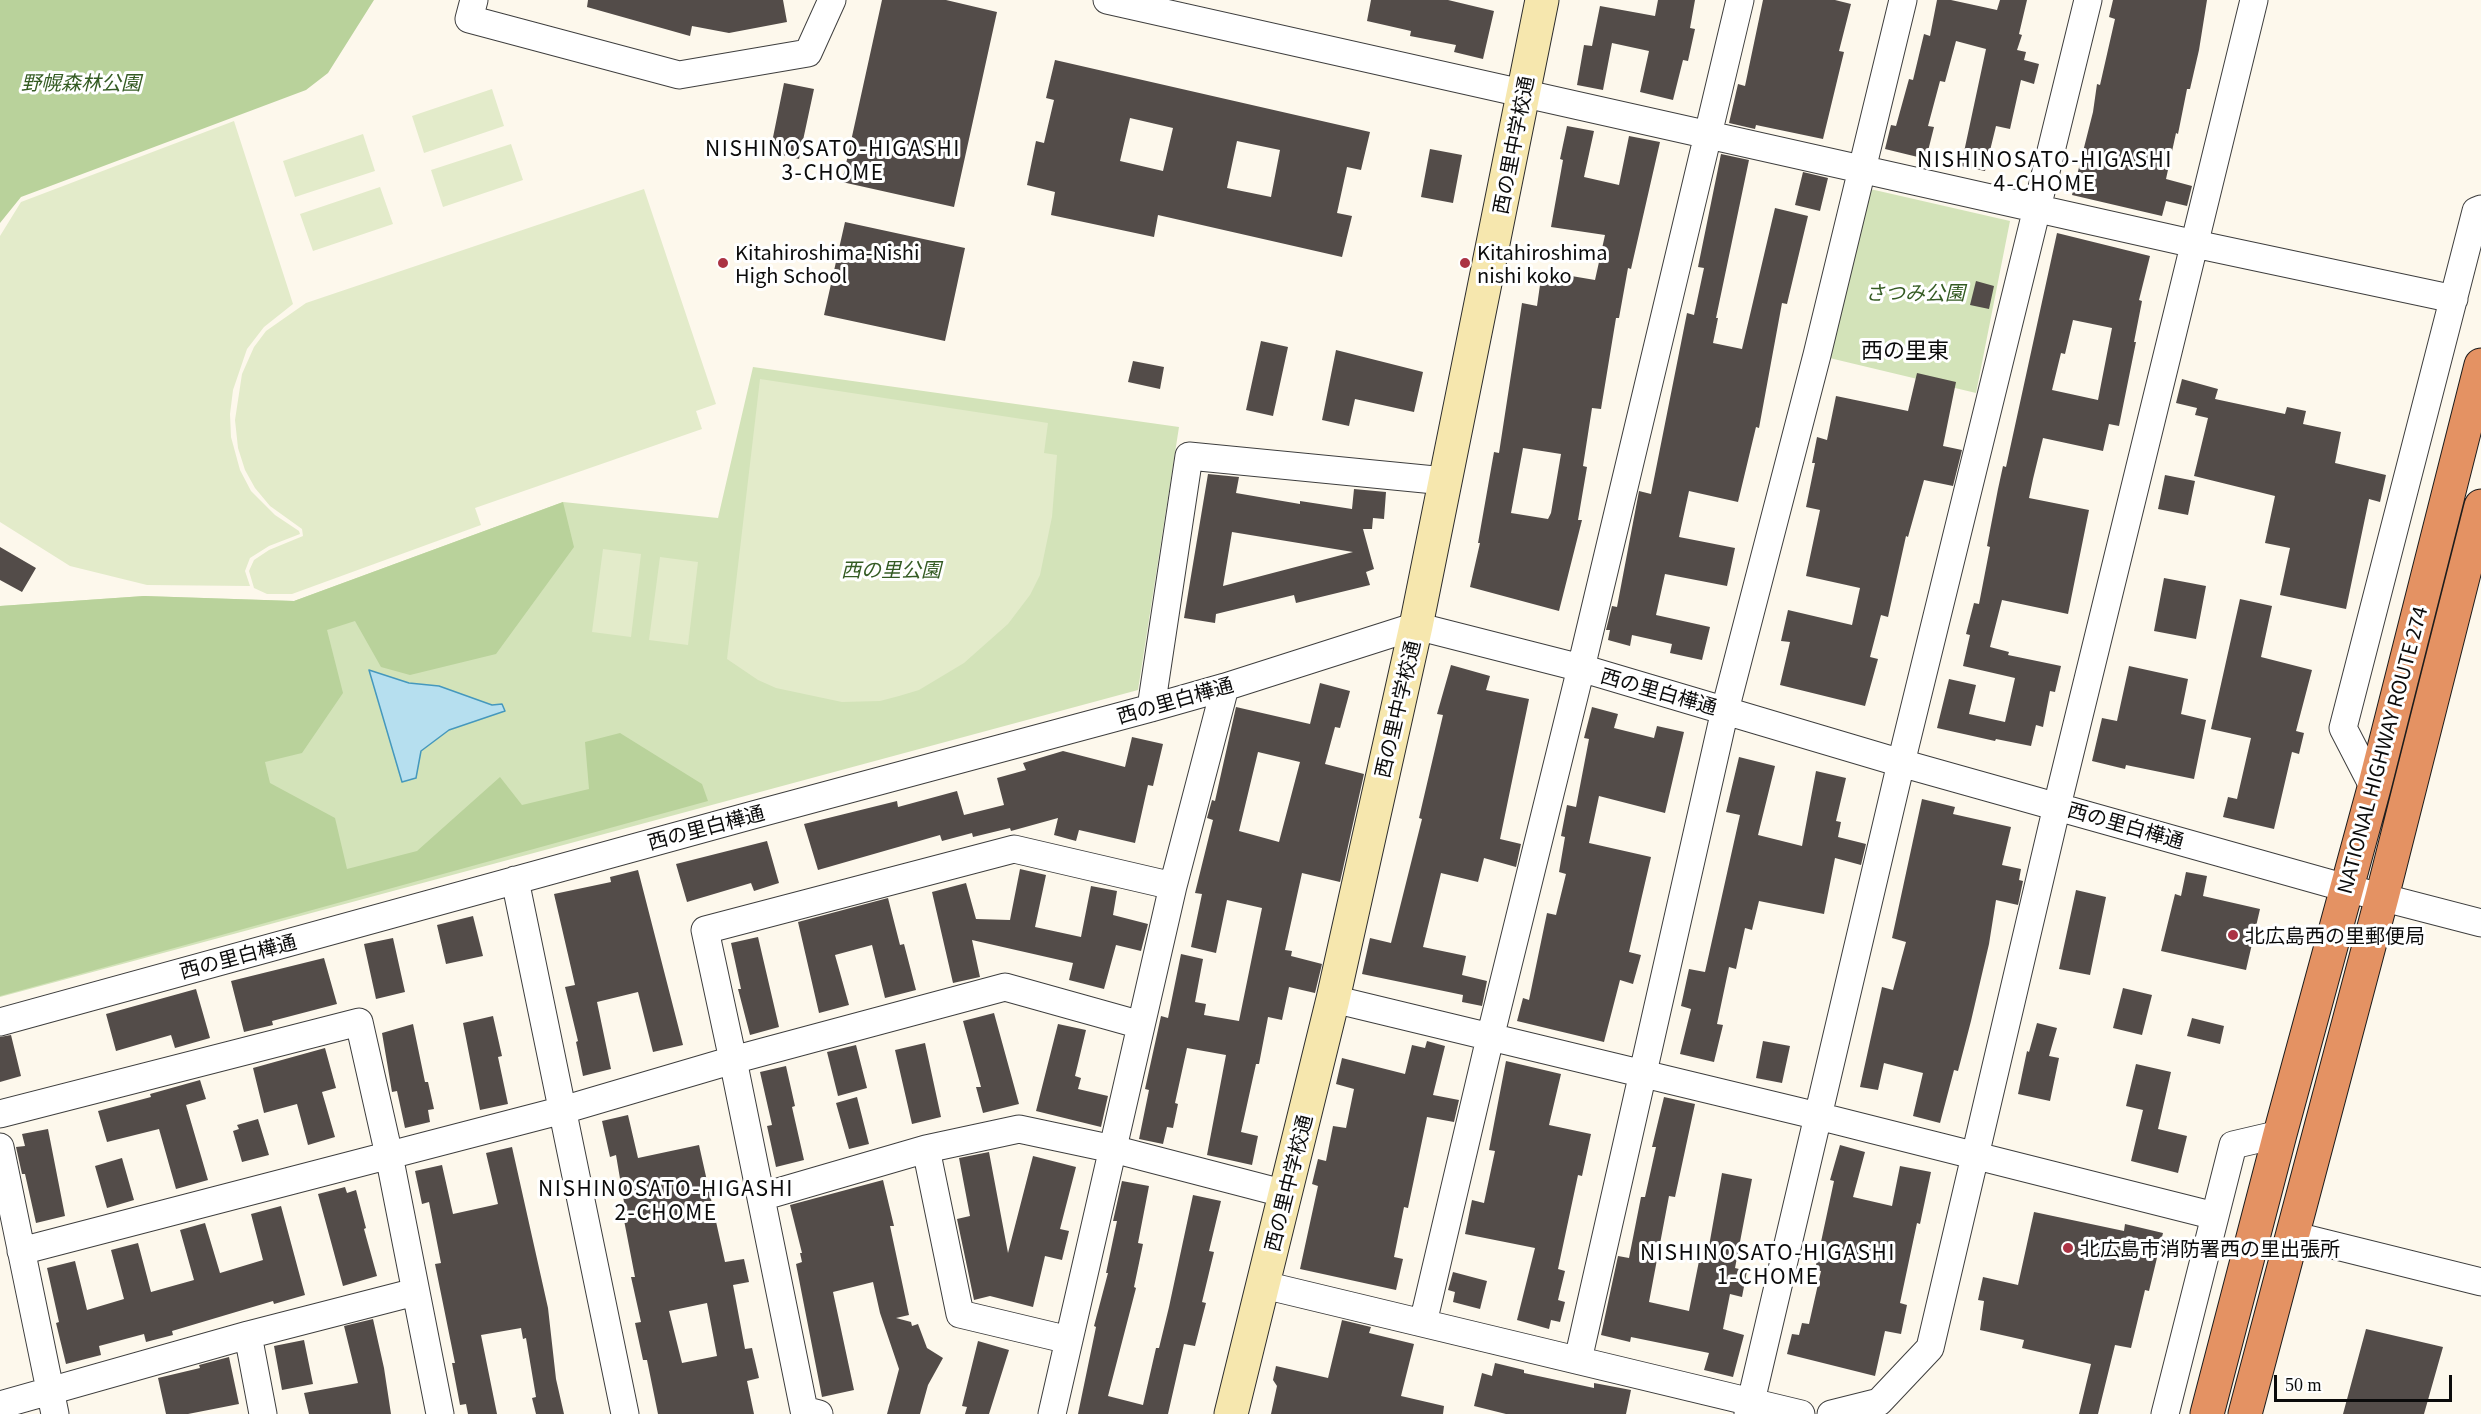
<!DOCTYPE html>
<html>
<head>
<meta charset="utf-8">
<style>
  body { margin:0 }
  #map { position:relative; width:2481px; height:1414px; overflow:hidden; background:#fdf8ec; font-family:Georgia,serif }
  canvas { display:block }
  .scale { position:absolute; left:2274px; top:1375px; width:178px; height:27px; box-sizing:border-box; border:3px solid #0b0b0b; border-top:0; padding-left:8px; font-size:18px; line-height:21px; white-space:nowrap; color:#0b0b0b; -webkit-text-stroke:4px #fff; paint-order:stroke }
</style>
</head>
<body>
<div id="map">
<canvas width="2481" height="1414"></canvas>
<div class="scale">50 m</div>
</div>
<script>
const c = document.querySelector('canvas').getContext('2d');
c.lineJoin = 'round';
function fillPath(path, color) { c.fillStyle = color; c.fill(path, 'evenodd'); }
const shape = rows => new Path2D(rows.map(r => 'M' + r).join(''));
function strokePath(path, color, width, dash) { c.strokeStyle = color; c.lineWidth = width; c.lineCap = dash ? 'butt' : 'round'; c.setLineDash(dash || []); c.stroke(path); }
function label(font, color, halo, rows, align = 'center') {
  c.font = font + ' Georgia,"Noto Sans JP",serif'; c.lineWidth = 6; c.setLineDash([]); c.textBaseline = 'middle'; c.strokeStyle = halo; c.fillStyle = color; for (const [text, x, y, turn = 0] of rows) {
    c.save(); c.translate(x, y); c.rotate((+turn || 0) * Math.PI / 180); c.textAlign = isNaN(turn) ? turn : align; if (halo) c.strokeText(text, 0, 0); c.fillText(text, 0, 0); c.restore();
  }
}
fillPath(shape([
  [1857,186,2010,221,1976,393,1817,355],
  [753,367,1179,427,1138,690,0,997,0,606,144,596,294,601,563,502,718,518]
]), '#d3e3b9');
fillPath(shape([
  [0,0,374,0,328,73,306,90,21,197,0,223],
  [563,502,574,547,496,654,410,675,381,667,355,621,327,630,343,693,302,753,265,762,270,783,335,818,347,869,417,851,500,777,522,805,589,789,585,742,620,733,702,784,708,801,0,996,0,606,144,596,294,601]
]), '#b9d29b');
fillPath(shape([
  [492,89,504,126,424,153,412,116],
  [234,121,293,304,264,327,247,349,233,390,230,414,231,437,240,470,251,491,275,515,299,531,300,534,269,546,250,558,245,571,250,586,147,585,70,566,0,522,0,236,21,202],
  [363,134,375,171,295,197,283,161],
  [511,144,523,180,443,207,431,170],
  [380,187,393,224,313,251,300,214],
  [644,189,716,404,696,411,702,429,475,508,481,525,292,594,267,594,254,588,249,571,254,560,269,550,303,536,302,529,270,506,255,488,245,470,238,448,235,420,242,374,254,347,266,331,306,303],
  [760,379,1048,423,1044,453,1057,455,1052,517,1040,575,1030,595,1008,624,964,663,919,690,899,696,880,701,842,702,776,688,758,680,727,659],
  [603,549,641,554,631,637,592,632],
  [660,557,698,562,688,645,649,640]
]), '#e3ebca');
const water = shape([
  [369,670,409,683,439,686,492,705,502,704,505,711,449,730,421,751,416,778,402,782,369,670]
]);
fillPath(water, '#b6dfef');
strokePath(water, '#4598bd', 1.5);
fillPath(shape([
  [588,0,783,0,787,22,729,33,692,26,690,36,587,7],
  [882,0,946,0,997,12,954,207,842,182],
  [1371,0,1448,0,1494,11,1483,59,1454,52,1456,45,1410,36,1411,31,1367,21],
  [1658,0,1695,0,1690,28,1695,29,1688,61,1683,60,1673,100,1640,92,1649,51,1612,43,1603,90,1577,85,1584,45,1592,46,1600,6,1655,16],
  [1763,0,1835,0,1851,4,1839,51,1844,52,1823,139,1756,125,1755,129,1729,123,1738,84,1745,86],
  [1937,0,1951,0,1997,10,2000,0,2027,0,2019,34,2022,35,2017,50,2026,52,2024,60,2039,64,2034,84,2021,80,2010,129,1996,126,1985,171,1961,166,1986,49,1956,41,1945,82,1940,81,1928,126,1934,127,1926,159,1885,149,1891,125,1896,126,1909,79,1913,80,1924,34,1930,36],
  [2113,0,2207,0,2199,50,2190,89,2187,89,2178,134,2176,133,2166,179,2192,186,2187,206,2166,201,2162,216,2072,195,2093,112,2097,84,2100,85,2115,19,2109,17],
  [1055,60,1370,132,1361,170,1347,167,1337,213,1352,216,1342,257,1158,215,1154,237,1051,215,1055,192,1027,185,1036,141,1044,143,1054,100,1046,98],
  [1130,118,1173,128,1163,171,1120,161],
  [1237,141,1280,150,1271,197,1227,188],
  [784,83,814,89,799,159,770,152],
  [1567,126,1594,131,1584,177,1619,185,1629,136,1660,142,1631,269,1628,268,1619,318,1616,318,1601,409,1592,408,1583,466,1587,467,1578,520,1582,520,1559,611,1470,587,1480,543,1478,543,1494,452,1499,453,1522,303,1537,306,1542,271,1595,280,1605,235,1551,227,1563,160,1560,159],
  [1523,448,1561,454,1551,513,1548,519,1511,513],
  [1430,149,1462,155,1453,203,1421,197],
  [1721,154,1749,160,1716,318,1718,318,1713,343,1742,349,1775,208,1808,216,1787,304,1782,303,1759,428,1756,427,1738,502,1689,491,1679,537,1735,548,1727,586,1665,574,1656,615,1710,627,1702,660,1670,653,1672,644,1632,635,1630,646,1608,640,1610,630,1606,630,1612,606,1617,607,1639,491,1651,494,1687,313,1694,315,1704,268,1698,267],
  [1803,172,1828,178,1820,211,1795,205],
  [845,222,965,248,945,341,824,315],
  [2057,233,2150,256,2139,300,2142,301,2134,342,2136,342,2119,426,2109,424,2103,451,2043,438,2033,479,2029,498,2089,510,2068,614,2002,600,1990,647,2009,652,2008,655,2061,666,2055,692,2050,691,2043,727,2036,725,2031,746,1996,739,1995,741,1937,728,1949,679,1976,685,1969,714,2005,722,2015,678,1963,666,1970,635,1966,634,1974,603,1979,604,1990,547,1987,546,1998,489,2003,466,2006,467],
  [2073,320,2112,328,2098,400,2052,390,2061,353,2065,354],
  [1976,281,1994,286,1989,309,1970,305],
  [1261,341,1288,347,1273,416,1246,410],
  [1336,350,1423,372,1414,412,1355,399,1349,426,1322,420],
  [1133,361,1164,367,1160,389,1128,382],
  [1917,373,1956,382,1943,446,1962,450,1953,486,1924,480,1908,537,1906,536,1888,617,1881,615,1870,657,1878,659,1865,706,1780,685,1790,642,1781,641,1788,610,1852,625,1860,588,1806,576,1820,510,1806,507,1815,463,1812,463,1817,437,1827,440,1836,396,1908,411],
  [2182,379,2218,389,2215,399,2285,414,2287,407,2306,411,2303,424,2341,432,2335,463,2386,475,2380,502,2369,499,2346,609,2280,595,2290,548,2265,543,2275,496,2194,476,2208,418,2195,415,2197,408,2176,403],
  [1208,474,1239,477,1236,493,1300,504,1300,501,1352,509,1354,489,1386,492,1384,519,1373,518,1372,529,1363,529,1374,569,1366,572,1370,585,1296,603,1294,595,1216,614,1215,623,1184,618],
  [1232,532,1353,552,1223,586],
  [2165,475,2195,481,2188,515,2158,509],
  [0,547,36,568,22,592,0,580],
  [2164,578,2206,586,2196,639,2154,631],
  [2240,599,2272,606,2261,657,2312,670,2296,731,2304,733,2299,754,2292,752,2274,829,2223,817,2228,797,2237,799,2251,738,2211,729],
  [1451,665,1490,676,1486,690,1529,699,1500,839,1521,844,1516,867,1484,858,1478,882,1441,873,1423,947,1466,956,1462,975,1487,981,1482,1006,1462,1002,1463,995,1362,974,1370,938,1391,943,1422,819,1419,818,1443,715,1437,714],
  [2129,666,2188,679,2181,714,2206,720,2194,779,2126,765,2125,769,2092,761,2102,718,2117,721],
  [1320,683,1350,691,1340,728,1335,727,1325,764,1364,774,1340,882,1302,873,1285,950,1292,951,1291,956,1322,964,1315,993,1289,987,1282,1020,1268,1017,1259,1064,1256,1064,1241,1132,1258,1136,1252,1165,1207,1155,1226,1055,1187,1048,1175,1103,1178,1104,1173,1128,1167,1127,1163,1144,1139,1139,1149,1090,1145,1089,1161,1016,1168,1018,1181,954,1203,959,1195,1002,1206,1004,1204,1015,1239,1021,1262,908,1227,900,1216,953,1191,947,1202,894,1195,893,1213,820,1207,818,1212,800,1215,801,1236,707,1310,724],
  [1258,752,1300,762,1279,842,1239,831],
  [1592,707,1618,714,1614,728,1654,738,1657,726,1684,732,1665,813,1599,796,1589,843,1651,857,1629,952,1641,955,1633,984,1620,980,1604,1042,1517,1021,1523,998,1529,1000,1547,913,1556,915,1566,874,1559,872,1565,837,1561,836,1567,805,1576,807,1589,739,1584,738],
  [1132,737,1163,744,1153,786,1148,785,1135,843,1079,830,1076,841,1054,835,1058,818,1011,831,1010,828,973,837,972,833,942,841,940,835,818,870,804,824,897,801,898,807,957,791,964,815,1004,805,997,778,1026,770,1023,763,1063,751,1125,767],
  [1739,757,1775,766,1758,835,1802,846,1816,771,1846,778,1836,821,1841,822,1838,837,1866,844,1861,865,1835,858,1824,914,1759,901,1752,930,1745,928,1736,969,1729,967,1717,1024,1723,1025,1714,1062,1680,1054,1691,1009,1681,1006,1689,969,1705,972,1740,815,1726,812],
  [1922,799,1955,807,1953,814,2011,827,2002,865,2021,869,2019,880,2023,881,2018,905,1996,900,1989,944,1971,1021,1958,1071,1954,1070,1940,1123,1913,1116,1923,1073,1884,1063,1878,1090,1860,1087,1882,987,1893,990,1906,942,1892,938],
  [767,841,779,883,754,891,751,883,687,902,676,864],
  [1020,869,1046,875,1035,927,1081,937,1091,886,1117,891,1113,915,1148,924,1141,951,1116,945,1104,989,1069,980,1073,963,972,940,980,977,953,983,932,892,966,883,976,919,1010,920],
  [638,870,683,1045,653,1052,638,992,597,1002,611,1069,583,1076,576,1042,578,1041,565,987,575,985,554,894,611,882,610,877],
  [2186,872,2207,876,2203,896,2260,909,2246,970,2161,951,2175,894,2181,896],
  [2076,890,2106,897,2090,975,2059,969],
  [888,898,900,945,904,944,916,990,885,998,872,945,835,955,849,1005,819,1013,798,922],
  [473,916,483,956,446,964,437,925],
  [758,937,779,1027,750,1035,738,989,741,989,731,943],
  [393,938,405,992,376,999,364,944],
  [324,958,337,1004,272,1021,273,1025,244,1032,231,981],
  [2123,988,2152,995,2142,1035,2113,1028],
  [196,989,210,1038,175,1048,171,1035,116,1051,106,1014],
  [994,1013,1019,1104,983,1113,976,1087,981,1087,963,1021],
  [493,1016,502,1056,498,1057,508,1104,480,1110,463,1023],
  [2192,1018,2224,1026,2220,1044,2187,1036],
  [2037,1023,2057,1028,2049,1056,2059,1058,2050,1101,2018,1094,2027,1051,2029,1052],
  [413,1024,425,1082,428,1082,434,1109,428,1110,430,1122,405,1128,397,1091,392,1092,382,1033],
  [1058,1024,1086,1030,1075,1076,1081,1078,1078,1089,1108,1096,1101,1127,1036,1111],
  [11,1035,21,1076,0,1082,0,1037],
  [1427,1041,1445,1046,1433,1095,1459,1100,1454,1122,1427,1117,1408,1208,1404,1207,1394,1257,1403,1259,1396,1290,1300,1269,1318,1186,1312,1184,1318,1159,1326,1161,1333,1126,1346,1128,1354,1089,1336,1084,1342,1058,1405,1074,1412,1045,1425,1048],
  [1763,1041,1790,1046,1782,1083,1756,1078],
  [925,1043,941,1117,912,1124,895,1050],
  [856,1045,867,1088,838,1096,827,1052],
  [325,1048,336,1088,322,1092,335,1137,308,1145,297,1104,264,1113,253,1068],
  [1506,1061,1561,1074,1549,1125,1591,1134,1582,1176,1578,1175,1558,1269,1565,1271,1558,1300,1565,1302,1560,1322,1551,1320,1549,1329,1517,1320,1535,1248,1465,1234,1472,1200,1484,1203,1495,1151,1489,1150],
  [2136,1064,2171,1072,2158,1129,2187,1136,2178,1173,2131,1161,2143,1110,2126,1106],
  [786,1066,795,1106,792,1107,804,1160,776,1167,767,1126,772,1125,760,1072],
  [200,1080,206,1099,186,1105,208,1180,176,1189,159,1129,107,1142,98,1111,151,1097,150,1094],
  [857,1097,869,1144,849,1149,836,1103],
  [1664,1097,1695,1104,1675,1197,1669,1196,1649,1302,1689,1311,1699,1261,1706,1263,1722,1173,1752,1179,1735,1268,1747,1271,1742,1297,1730,1294,1723,1329,1744,1335,1733,1377,1704,1370,1709,1353,1631,1337,1630,1342,1601,1335,1618,1256,1629,1258,1641,1197,1645,1197,1656,1147,1652,1147],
  [628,1115,638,1158,699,1145,725,1262,744,1259,749,1282,733,1285,745,1349,752,1348,759,1378,747,1381,754,1414,658,1414,647,1360,643,1360,635,1323,641,1322,631,1277,635,1277,623,1215,626,1214,616,1155,610,1157,602,1121],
  [707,1303,717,1356,682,1363,669,1311],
  [258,1119,269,1155,242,1162,233,1131,239,1129,237,1125],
  [48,1129,65,1216,36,1223,25,1174,22,1174,16,1147,25,1146,22,1134],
  [1840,1145,1865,1152,1853,1197,1892,1206,1900,1166,1931,1172,1920,1224,1917,1223,1900,1303,1907,1305,1901,1334,1885,1331,1875,1376,1787,1354,1792,1334,1799,1335,1802,1323,1809,1324,1821,1271,1815,1270,1834,1181,1830,1180],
  [512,1147,548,1308,556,1379,564,1414,536,1414,532,1398,536,1397,526,1338,523,1339,521,1328,481,1335,497,1414,468,1414,466,1404,460,1405,452,1363,455,1363,435,1264,441,1263,429,1202,422,1204,415,1171,442,1165,453,1214,494,1205,498,1204,486,1153],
  [989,1152,1008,1253,1033,1156,1076,1167,1060,1229,1069,1231,1062,1260,1045,1256,1033,1307,990,1296,974,1300,957,1219,970,1216,959,1158],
  [122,1158,134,1200,107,1208,95,1166],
  [883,1180,894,1226,890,1226,909,1315,896,1318,911,1322,912,1326,918,1324,927,1348,943,1358,928,1385,920,1414,887,1414,899,1369,880,1313,873,1282,833,1292,854,1390,822,1397,796,1264,802,1262,800,1253,802,1253,790,1205],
  [1122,1181,1149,1186,1138,1243,1143,1244,1134,1287,1136,1288,1108,1396,1143,1405,1156,1348,1159,1348,1169,1307,1193,1195,1221,1201,1209,1251,1214,1252,1202,1302,1206,1303,1195,1346,1184,1344,1168,1414,1078,1414,1096,1327,1094,1326,1108,1273,1106,1273,1117,1221,1113,1221],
  [345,1187,347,1193,356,1190,366,1228,364,1229,377,1276,343,1286,318,1194],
  [281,1206,305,1295,274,1304,273,1301,172,1331,173,1335,146,1342,144,1334,99,1346,101,1355,66,1364,56,1323,59,1322,47,1268,75,1261,87,1310,124,1299,111,1250,138,1243,151,1292,194,1280,180,1230,205,1223,220,1273,263,1260,251,1214],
  [2034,1212,2124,1231,2125,1224,2163,1233,2149,1291,2145,1290,2131,1348,2115,1345,2098,1414,2079,1414,2091,1364,2022,1348,2024,1340,1980,1330,1984,1301,1978,1300,1983,1277,2018,1285],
  [1453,1272,1487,1281,1480,1309,1453,1302,1455,1292,1448,1290],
  [373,1319,384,1368,391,1414,309,1414,304,1393,358,1383,344,1326],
  [1342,1320,1371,1327,1369,1333,1414,1344,1401,1396,1444,1406,1443,1414,1271,1414,1277,1386,1273,1380,1276,1366,1328,1378],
  [2366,1329,2443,1347,2424,1414,2343,1414],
  [304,1340,313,1384,282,1390,274,1346],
  [978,1341,1009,1350,989,1414,965,1414,967,1407,962,1406],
  [229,1357,239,1404,188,1414,166,1414,158,1378,200,1368,199,1365],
  [1495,1363,1524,1370,1524,1373,1594,1388,1594,1383,1631,1390,1626,1414,1506,1414,1474,1406,1482,1373,1492,1376]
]), '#534c49');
const street = shape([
  [474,0,469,19,679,75,808,53,832,0],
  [1107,0,2195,244,2454,299],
  [1151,708,1189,456,1445,481],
  [2374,788,2343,728,2476,211,2481,209],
  [515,880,625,1414],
  [1333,999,1818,1116,2215,1216],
  [0,1022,753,815,1151,708,1225,687,1416,626,1581,668,1901,763,2346,888,2481,923],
  [0,1114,359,1022,389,1155,440,1414],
  [0,1147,55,1414],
  [926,1149,960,1314,1069,1340],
  [761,1197,926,1149,1019,1129,1113,1149,1286,1194],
  [2292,1235,2481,1282],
  [21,1251,563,1110,733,1060,1005,987,1141,1025],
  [1264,1285,1801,1414],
  [1423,1323,1490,1038,1581,668,1740,0],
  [248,1335,263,1414],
  [1578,1360,1725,710,1817,355,1903,0],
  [0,1405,248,1335,415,1292],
  [819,1414,804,1410,733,1060,705,930,1014,849,1173,886],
  [1052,1414,1173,886,1225,687],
  [1748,1414,1901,763,2088,0],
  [1831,1414,1879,1402,1930,1348,2057,806,2254,0],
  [2165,1414,2233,1145,2280,1134]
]);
const secondary = shape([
  [1231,1414,1333,999,1416,626,1542,0]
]);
const highway = shape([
  [2207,1414,2280,1134,2374,788,2481,365],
  [2245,1414,2382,897,2481,506]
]);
strokePath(street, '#3e3e3e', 29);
strokePath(secondary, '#2d2d2d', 35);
strokePath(highway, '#1c1c1c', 35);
strokePath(street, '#fff', 27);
strokePath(secondary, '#f6e7ae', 33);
strokePath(highway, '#e49263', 33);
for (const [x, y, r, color] of [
  [723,263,6,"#ab3344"],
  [1465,263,6,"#ab3344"],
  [2233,935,6,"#ab3344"],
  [2068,1248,6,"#ab3344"]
]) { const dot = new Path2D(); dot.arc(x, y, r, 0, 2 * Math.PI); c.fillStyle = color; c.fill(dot); strokePath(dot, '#fff', 2); }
label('italic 20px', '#345b23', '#fff', [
  ["野幌森林公園",81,82],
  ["さつみ公園",1915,292],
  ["西の里公園",891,569]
]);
label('20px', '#0b0b0b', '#fff', [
  ["西の里中学校通",1513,145,-79],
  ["西の里白樺通",1659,691,16],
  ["西の里白樺通",1175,700,-16],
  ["西の里中学校通",1397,709,-77],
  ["NATIONAL HIGHWAY ROUTE 274",2382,750,-75],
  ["西の里白樺通",2126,825,16],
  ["西の里白樺通",706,827,-15],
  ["西の里白樺通",238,956,-15],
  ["西の里中学校通",1288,1183,-76]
]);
label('20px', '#0b0b0b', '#fff', [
  ["Kitahiroshima-Nishi",735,252],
  ["High School",735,275],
  ["Kitahiroshima",1477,252],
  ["nishi koko",1477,275],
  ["北広島西の里郵便局",2245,935],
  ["北広島市消防署西の里出張所",2080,1248]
], 'left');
c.letterSpacing = '1.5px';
label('21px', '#0b0b0b', '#fff', [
  ["NISHINOSATO-HIGASHI",833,148],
  ["3-CHOME",833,172],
  ["NISHINOSATO-HIGASHI",2045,159],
  ["4-CHOME",2045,183],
  ["NISHINOSATO-HIGASHI",666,1188],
  ["2-CHOME",666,1212],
  ["NISHINOSATO-HIGASHI",1768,1252],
  ["1-CHOME",1768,1276]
]);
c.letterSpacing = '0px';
label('22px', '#0b0b0b', '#fff', [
  ["西の里東",1905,350]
]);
</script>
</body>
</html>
